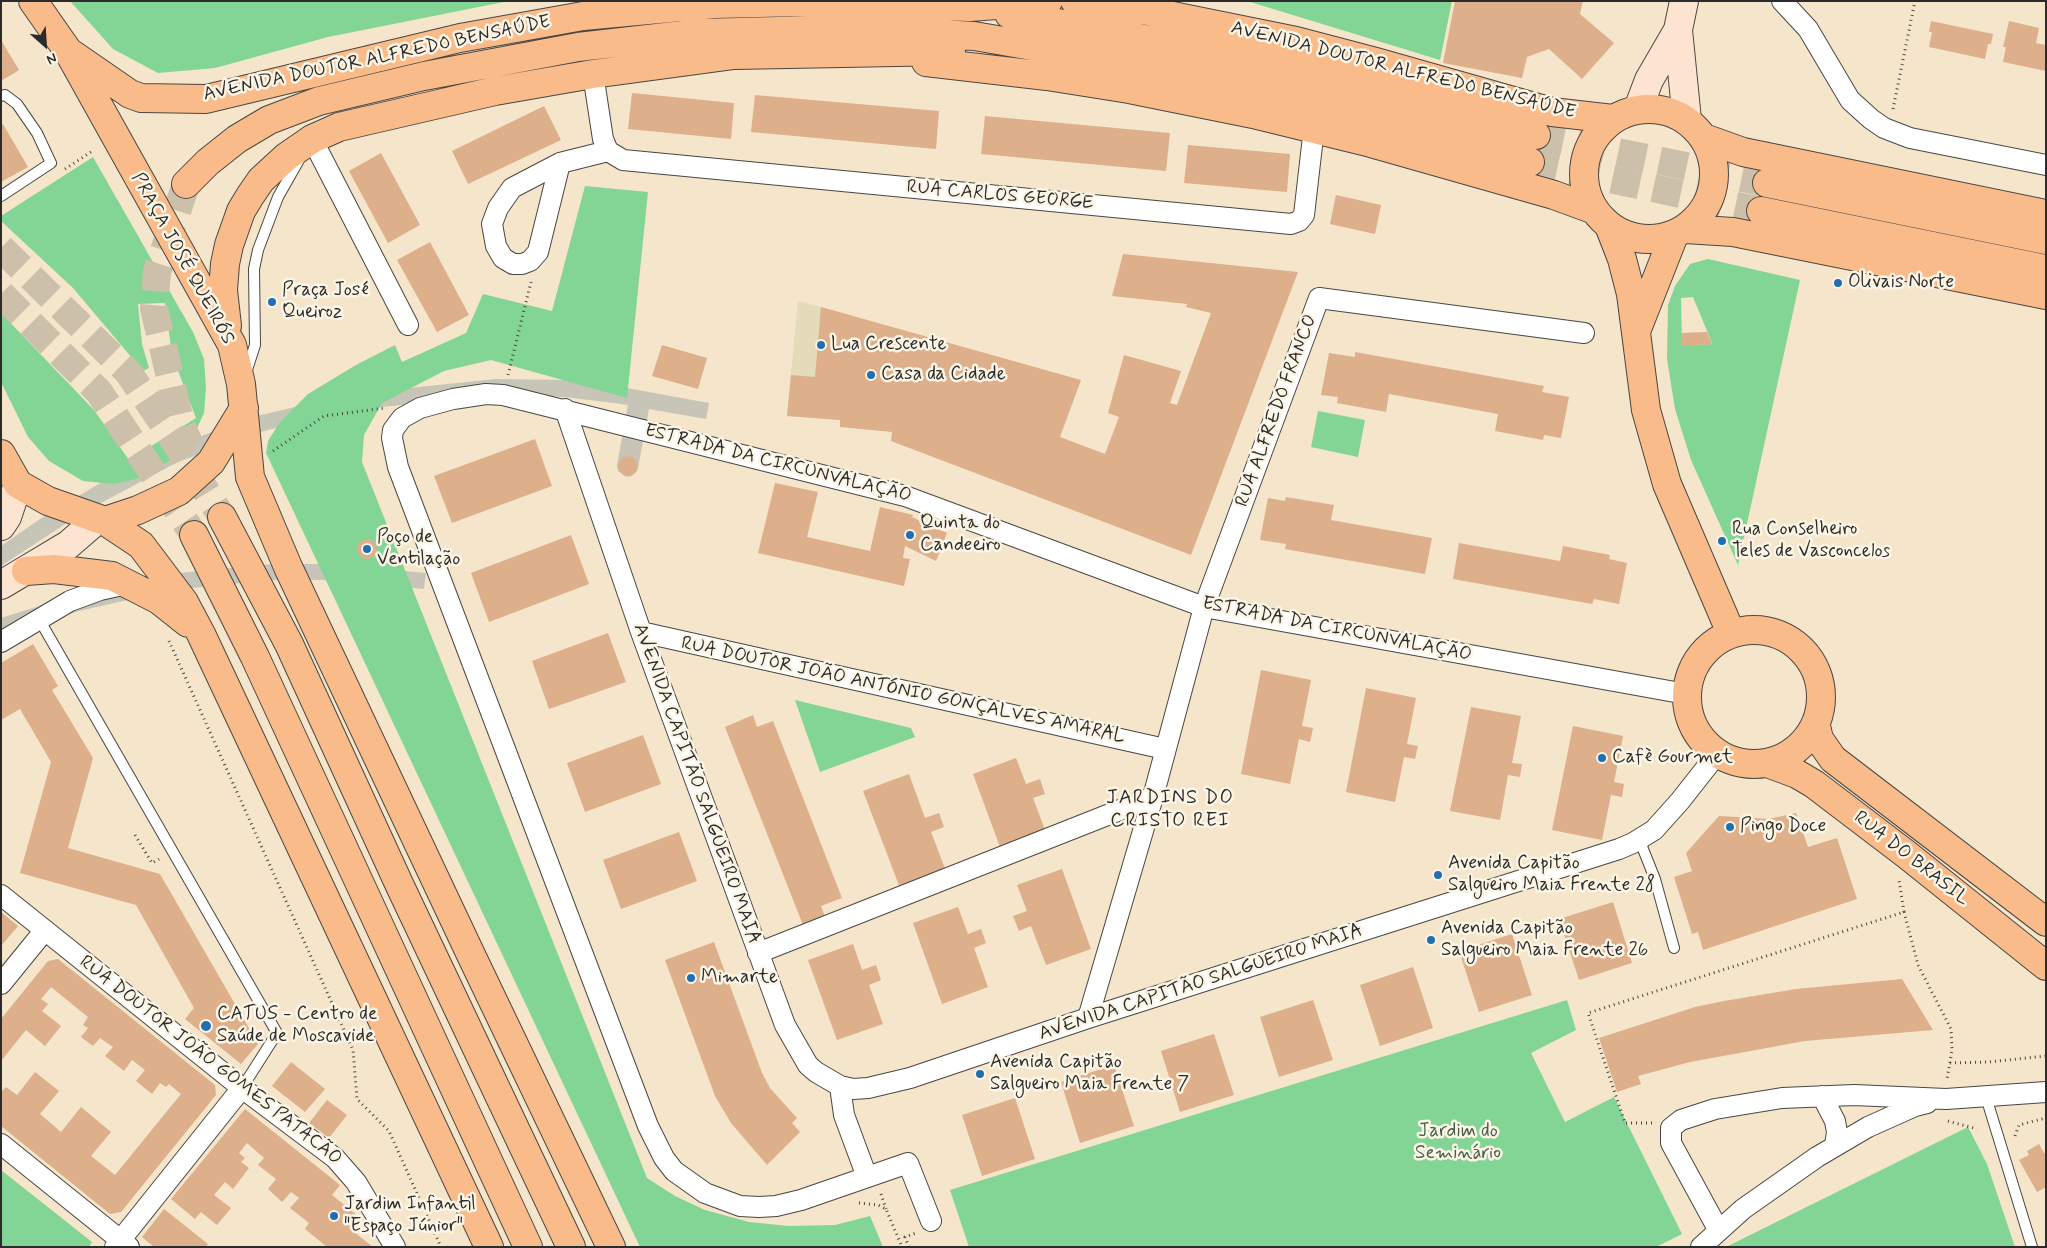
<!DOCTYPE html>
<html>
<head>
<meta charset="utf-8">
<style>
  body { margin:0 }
  #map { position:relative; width:2047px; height:1248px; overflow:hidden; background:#f5e5ca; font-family:Mynerve,sans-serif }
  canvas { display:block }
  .frame { position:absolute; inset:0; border:2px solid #2b2b2b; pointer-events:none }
  .north { position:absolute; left:20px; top:20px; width:50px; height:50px; -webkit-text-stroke:4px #fcf5e5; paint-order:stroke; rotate:154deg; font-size:14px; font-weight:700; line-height:20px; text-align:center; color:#2b2b2b }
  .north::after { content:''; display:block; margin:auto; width:18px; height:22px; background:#2b2b2b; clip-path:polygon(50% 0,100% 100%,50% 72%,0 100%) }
</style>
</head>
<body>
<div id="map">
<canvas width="2047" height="1248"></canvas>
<div class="frame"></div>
<div class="north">N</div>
</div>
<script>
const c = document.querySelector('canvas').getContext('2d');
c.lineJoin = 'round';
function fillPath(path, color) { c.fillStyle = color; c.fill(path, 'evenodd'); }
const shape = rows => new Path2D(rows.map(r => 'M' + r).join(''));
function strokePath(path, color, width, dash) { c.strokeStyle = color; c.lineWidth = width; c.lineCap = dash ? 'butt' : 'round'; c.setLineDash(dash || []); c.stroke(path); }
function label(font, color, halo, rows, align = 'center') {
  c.font = font + ' Mynerve,sans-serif'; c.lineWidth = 5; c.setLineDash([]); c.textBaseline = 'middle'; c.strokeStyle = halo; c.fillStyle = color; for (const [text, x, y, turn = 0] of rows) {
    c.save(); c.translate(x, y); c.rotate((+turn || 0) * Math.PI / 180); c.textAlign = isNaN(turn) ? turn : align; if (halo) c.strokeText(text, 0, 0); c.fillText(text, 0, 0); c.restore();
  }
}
fillPath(shape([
  [798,301,850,315,840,420,787,416]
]), '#e3dbba');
fillPath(shape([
  [496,379,566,380,616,386,709,403,706,419,649,409,638,468,632,476,626,477,618,471,617,465,628,405,614,403,564,397,497,395,353,410,298,422,253,434,176,463,82,513,1,566,1,546,40,519,102,482,170,448,248,418,351,394],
  [272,564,330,564,426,573,424,589,329,580,273,580,172,590,79,611,1,635,1,618,74,595,169,574]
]), '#c6c5b8');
fillPath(shape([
  [70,1,509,1,328,37,215,68,158,73,113,49],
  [1247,1,1452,1,1440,60],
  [93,157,193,332,204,359,206,387,204,413,193,437,171,460,140,478,114,484,83,481,49,461,28,437,1,382,1,313,94,410,129,460,196,418,172,355,165,303,138,304,142,344,149,368,143,371,73,288,1,221,1,216],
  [585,186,648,192,627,398,491,360,444,371,382,403,364,435,362,462,647,1178,675,1196,705,1210,749,1222,789,1226,835,1225,870,1216,883,1247,640,1247,266,453,268,441,280,422,308,394,356,365,395,345,402,362,466,333,483,294,552,311],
  [1708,259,1800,280,1738,565,1691,460,1675,409,1667,359,1668,305,1675,286,1690,264],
  [1693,297,1712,343,1712,344,1682,345,1681,298],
  [1318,411,1365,420,1358,457,1311,447],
  [795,700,911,728,915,737,820,772],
  [1567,1000,1576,1030,1531,1053,1565,1122,1614,1097,1682,1234,1656,1247,969,1247,950,1190],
  [1968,1127,1987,1164,2015,1247,1726,1247],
  [1,1170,92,1242,89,1247,1,1247]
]), '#83d596');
fillPath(shape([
  [1455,1,1583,1,1580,14,1614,43,1582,79,1549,49,1527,57,1522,78,1443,63],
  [1931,21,1993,34,1991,44,1988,44,1985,59,1929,47,1932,32,1929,32],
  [2009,21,2039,28,2036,43,2046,45,2046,71,2003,62,2006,47,2003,47],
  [1,40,19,70,1,81],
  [632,93,734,103,731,139,628,129],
  [755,95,939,111,936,149,751,132],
  [544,106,561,140,468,184,452,151],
  [985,116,1170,133,1166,171,981,154],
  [3,124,28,167,1,182,1,126],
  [1188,145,1290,154,1287,192,1184,183],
  [381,153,420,225,388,243,349,171],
  [1336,195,1381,205,1375,234,1330,224],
  [430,242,469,315,437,332,397,260],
  [1123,254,1298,272,1191,555,891,441,892,432,840,427,840,420,787,416,791,375,815,377,821,307,1081,380,1060,437,1105,454,1119,417,1108,413,1124,355,1181,371,1170,403,1177,405,1211,313,1186,307,1187,304,1112,296],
  [1707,332,1712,344,1682,346,1681,333],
  [662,345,707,358,698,389,652,376],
  [1355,352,1544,386,1542,392,1569,397,1561,438,1544,435,1543,440,1495,431,1498,414,1389,394,1386,412,1337,403,1338,397,1321,395,1329,353,1355,357],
  [535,439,552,486,452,523,434,476],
  '618 466a10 10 0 1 1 20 0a10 10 0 1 1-20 0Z',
  [775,483,818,492,807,537,870,551,880,507,913,515,912,517,947,533,936,561,905,546,903,558,910,559,904,586,758,553],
  [1286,497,1334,505,1331,520,1432,538,1425,574,1285,549,1286,544,1260,540,1268,498,1285,501],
  [571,535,589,584,489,622,471,573],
  '357 549a10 10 0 1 1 20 0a10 10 0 1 1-20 0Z',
  [1459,543,1560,561,1563,546,1610,555,1609,559,1627,563,1619,604,1594,599,1592,604,1453,579],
  [608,633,626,682,549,709,532,661],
  [33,644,58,686,52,690,93,758,68,848,160,874,258,1044,241,1064,185,1019,194,1008,136,905,20,873,51,762,20,709,1,720,1,663],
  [1261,670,1311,680,1302,726,1313,728,1310,742,1299,739,1290,784,1241,774],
  [1366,688,1416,698,1407,744,1418,746,1415,759,1404,757,1395,802,1346,792],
  [1471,707,1521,716,1512,763,1522,764,1520,777,1508,775,1500,820,1450,811],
  [753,715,757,727,773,721,842,898,821,906,825,917,803,925,725,727],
  [1573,726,1623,736,1614,782,1624,784,1622,797,1611,795,1602,840,1552,830],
  [643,735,661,784,585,812,567,763],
  [1016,758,1026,784,1040,779,1045,794,1033,798,1045,830,1000,847,973,774],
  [909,774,925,818,939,813,944,827,931,832,946,871,900,888,863,791],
  [1796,813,1808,847,1837,838,1857,899,1703,950,1698,932,1692,934,1674,877,1692,871,1686,853,1719,816,1769,819],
  [679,832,697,881,621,909,603,860],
  [1062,869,1091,949,1046,965,1031,926,1019,931,1013,916,1027,911,1017,885],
  [1613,902,1632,963,1579,980,1559,919],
  [958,907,968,934,981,929,986,943,974,948,988,987,942,1004,913,923],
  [1,912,18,926,1,946],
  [1512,934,1532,995,1479,1012,1459,951],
  [714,942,762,1073,770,1088,797,1118,792,1123,800,1132,767,1165,731,1123,715,1096,665,960],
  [853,944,862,970,876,965,881,980,869,985,883,1024,837,1040,808,960],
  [58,959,215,1085,216,1095,121,1212,110,1214,1,1126,1,1092,6,1087,17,1095,35,1072,59,1091,40,1114,61,1132,81,1107,111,1132,91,1156,115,1175,181,1094,169,1084,166,1087,160,1083,152,1094,136,1081,145,1070,132,1060,124,1071,105,1056,113,1047,100,1038,93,1046,81,1037,88,1028,83,1025,88,1017,51,987,41,999,48,1004,42,1011,61,1026,45,1046,26,1030,1,1061,1,1019,48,961],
  [1413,967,1433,1028,1380,1046,1360,985],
  [1902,979,1933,1030,1805,1041,1690,1062,1638,1076,1641,1084,1617,1092,1599,1038,1695,1007,1724,1001,1796,989],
  [1313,1000,1333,1060,1279,1077,1260,1017],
  [1214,1034,1234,1095,1180,1112,1161,1051],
  [291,1062,325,1089,305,1112,272,1086],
  [1114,1065,1134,1126,1080,1143,1061,1082],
  [1015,1098,1035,1159,982,1176,962,1115],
  [327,1100,347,1115,329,1138,309,1123],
  [245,1109,340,1185,332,1195,359,1217,349,1228,373,1247,327,1247,305,1229,309,1223,290,1208,299,1198,291,1192,282,1202,268,1189,276,1179,258,1165,264,1158,247,1143,239,1153,245,1158,241,1162,249,1168,233,1189,225,1182,214,1195,231,1208,217,1225,201,1212,195,1219,171,1199],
  [2039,1144,2046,1156,2046,1187,2037,1192,2019,1160,2029,1155,2027,1151],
  [164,1209,208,1244,206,1247,154,1247,142,1237]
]), '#ddaf8b');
strokePath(shape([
  [1536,135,1767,183],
  [1530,162,1761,211],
  [186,184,157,272,154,308,181,425,190,445],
  [1,248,128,372,171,435,222,517],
  [1,294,99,392,194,535]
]), '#cdc0aa', 28, [28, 14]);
const lane = shape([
  [1,96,5,95,17,104,37,133,51,163,1,196],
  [245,376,255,345,254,269,258,250,278,197,299,160],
  [39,619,277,1033,242,1088],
  [1639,839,1655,879,1674,948],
  [1986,1097,2032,1247]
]);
const street = shape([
  [1782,1,1808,29,1850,100,1871,119,1884,128,1910,138,2046,165],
  [593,74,603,139,608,151,623,160,1291,224,1299,221,1304,215,1314,128],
  [312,139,408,325],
  [560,163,538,252,530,261,522,264,513,264,503,258,496,246,492,224,498,208,512,188,560,163,608,151],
  [565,409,641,632,785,1025,808,1065,816,1072,840,1086,853,1089,868,1088,910,1078,1088,1018,1619,849,1633,843,1654,830,1680,801,1717,754],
  [641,632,1165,749],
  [1,642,70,601,100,590,127,584],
  [1,895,242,1088,335,1158,356,1182,395,1247],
  [758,953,1153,797],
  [1,984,45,930],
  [1088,1018,1153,797,1204,607,1319,298,1584,333],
  [840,1086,844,1115,867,1177],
  [1822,1096,1835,1121,1837,1132,1835,1146],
  [1,1144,129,1247],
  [931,1221,908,1163,801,1200,776,1206,759,1207,740,1206,705,1193,674,1171,664,1158,648,1126,398,467,392,438,393,430,402,418,420,408,453,399,486,394,503,395,905,496,1204,607,1686,694],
  [1719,1231,1671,1143,1671,1128,1681,1120,1715,1109,1782,1098,1854,1095,1946,1099,2046,1092],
  [115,1247,242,1088],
  [1701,1247,1743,1209,1817,1157,1868,1127,1915,1106,1927,1103]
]);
const secondary = shape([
  [1678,30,1687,120],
  [1638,109,1649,80,1678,30,1684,1],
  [1,526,7,517,18,484],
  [1,585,68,545,98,519]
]);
const primary = shape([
  [1610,228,1622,259,1631,294,1646,410,1667,484,1731,633],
  [1637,329,1674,235],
  '1687 697a67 67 0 1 1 134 0a67 67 0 1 1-134 0Z',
  [1816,726,1819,739,1833,759,2046,922],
  [1770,764,1797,774,1814,784,1906,854,2046,966]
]);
const highway = shape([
  [33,1,68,51,232,345,241,384,250,477,288,567,472,957,611,1247],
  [1075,1,1148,11,1296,41,1376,62,1552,112,1613,119],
  [1009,14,1258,60,1374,88,1536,135],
  [72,54,130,94,141,98,206,99,460,38,583,16,713,4,800,2,970,7,1048,1],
  [926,62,1047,76,1129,89,1253,114,1371,143,1554,195,1592,209],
  '1584 174a65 65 0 1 1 130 0a65 65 0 1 1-130 0Z',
  [1704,138,1743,152,2046,214],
  [1767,183,2046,240],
  [186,184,208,162,237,139,269,120,319,101,424,76,578,47,701,33,856,29,974,36,1137,64,1254,87,1367,115,1530,162],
  [1761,211,2046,269],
  [1685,229,1733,232,2046,295],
  [227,326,223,290,225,264,229,245,241,211,250,196,261,180,286,157,312,139,339,127,495,91,593,74,734,55,951,51],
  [1,454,18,484,48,501,105,521,138,510,179,491,211,462,244,408],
  [222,517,289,644,400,886,571,1247],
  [105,521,141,545,184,602,201,634,489,1247],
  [194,535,255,657,528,1247],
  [26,571,54,569,112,576,159,600,188,623]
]);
strokePath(lane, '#494743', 12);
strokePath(street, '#494743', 22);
strokePath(secondary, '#494743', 30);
strokePath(primary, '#494743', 30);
strokePath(highway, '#494743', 30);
strokePath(shape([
  [1893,109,1915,1],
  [65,169,91,152],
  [508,375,531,282],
  [273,451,324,416,385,408],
  [169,641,353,1050,357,1099,389,1131,441,1247],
  [135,835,152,863,159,859],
  [1904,912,1918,965,1951,1029,1952,1050,1947,1079],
  [1950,1063,1988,1062,2046,1056],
  [1948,1121,1977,1129],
  [1652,1123,1625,1123,1588,1013,1904,912,1899,880],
  [2015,1136,2019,1125,2046,1118],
  [881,1194,886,1209],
  [859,1203,878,1205,886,1209,902,1247],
  [909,1247,905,1237,916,1233]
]), '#494743', 3, [1, 4]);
strokePath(lane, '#fff', 10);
strokePath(street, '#fff', 20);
strokePath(secondary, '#fde4d1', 28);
strokePath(primary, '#fabb8b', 28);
strokePath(highway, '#fabb8b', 28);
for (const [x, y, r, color] of [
  [1838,283,5,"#1f6fb2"],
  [272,302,5,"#1f6fb2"],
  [821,345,5,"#1f6fb2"],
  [871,375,5,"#1f6fb2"],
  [910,535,5,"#1f6fb2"],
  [1722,541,5,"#1f6fb2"],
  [367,549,5,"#1f6fb2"],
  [1602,758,5,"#1f6fb2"],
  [1730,827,5,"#1f6fb2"],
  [1438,875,5,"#1f6fb2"],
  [1431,940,5,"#1f6fb2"],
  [691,978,5,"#1f6fb2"],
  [206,1026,6,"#1f6fb2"],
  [980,1074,5,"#1f6fb2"],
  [334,1216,5,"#1f6fb2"]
]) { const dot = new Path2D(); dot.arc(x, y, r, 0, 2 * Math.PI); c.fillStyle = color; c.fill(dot); strokePath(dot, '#fcf5e5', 2); }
label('19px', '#2b2b2b', '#fcf5e5', [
  ["AVENIDA DOUTOR ALFREDO BENSAÚDE",377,59,-12],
  ["AVENIDA DOUTOR ALFREDO BENSAÚDE",1403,71,14],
  ["RUA CARLOS GEORGE",1000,196,5],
  ["PRAÇA JOSÉ QUEIRÓS",182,259,61],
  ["RUA ALFREDO FRANCO",1277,411,-70],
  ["ESTRADA DA CIRCUNVALAÇÃO",778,464,14],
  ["ESTRADA DA CIRCUNVALAÇÃO",1337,630,11],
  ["RUA DOUTOR JOÃO ANTÓNIO GONÇALVES AMARAL",903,691,12],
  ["AVENIDA CAPITÃO SALGUEIRO MAIA",696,784,70],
  ["RUA DO BRASIL",1911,859,38],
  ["AVENIDA CAPITÃO SALGUEIRO MAIA",1201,983,-18],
  ["RUA DOUTOR JOÃO GOMES PATACÃO",210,1061,38]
]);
label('19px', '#2b2b2b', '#fcf5e5', [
  ["Olivais Norte",1848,283],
  ["Praça José",282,291],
  ["Queiroz",282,313],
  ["Lua Crescente",831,345],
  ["Casa da Cidade",881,375],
  ["Quinta do",920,524],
  ["Candeeiro",920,546],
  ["Rua Conselheiro",1732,530],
  ["Teles de Vasconcelos",1732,552],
  ["Poço de",377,538],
  ["Ventilação",377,560],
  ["Cafè Gourmet",1612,758],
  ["Pingo Doce",1740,827],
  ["Avenida Capitão",1448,864],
  ["Salgueiro Maia Frente 28",1448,886],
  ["Avenida Capitão",1441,929],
  ["Salgueiro Maia Frente 26",1441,951],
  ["Mimarte",701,978],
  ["CATUS - Centro de",217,1015],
  ["Saúde de Moscavide",217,1037],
  ["Avenida Capitão",990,1063],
  ["Salgueiro Maia Frente 7",990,1085],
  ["Jardim Infantil",344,1205],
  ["\"Espaço Júnior\"",344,1227]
], 'left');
label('19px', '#455e4b', '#fcf5e5', [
  ["Jardim do",1458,1132],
  ["Seminário",1458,1154]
]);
c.letterSpacing = '1px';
label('20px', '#2b2b2b', '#fcf5e5', [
  ["JARDINS DO",1170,799],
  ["CRISTO REI",1170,822]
]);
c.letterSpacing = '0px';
</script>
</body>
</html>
